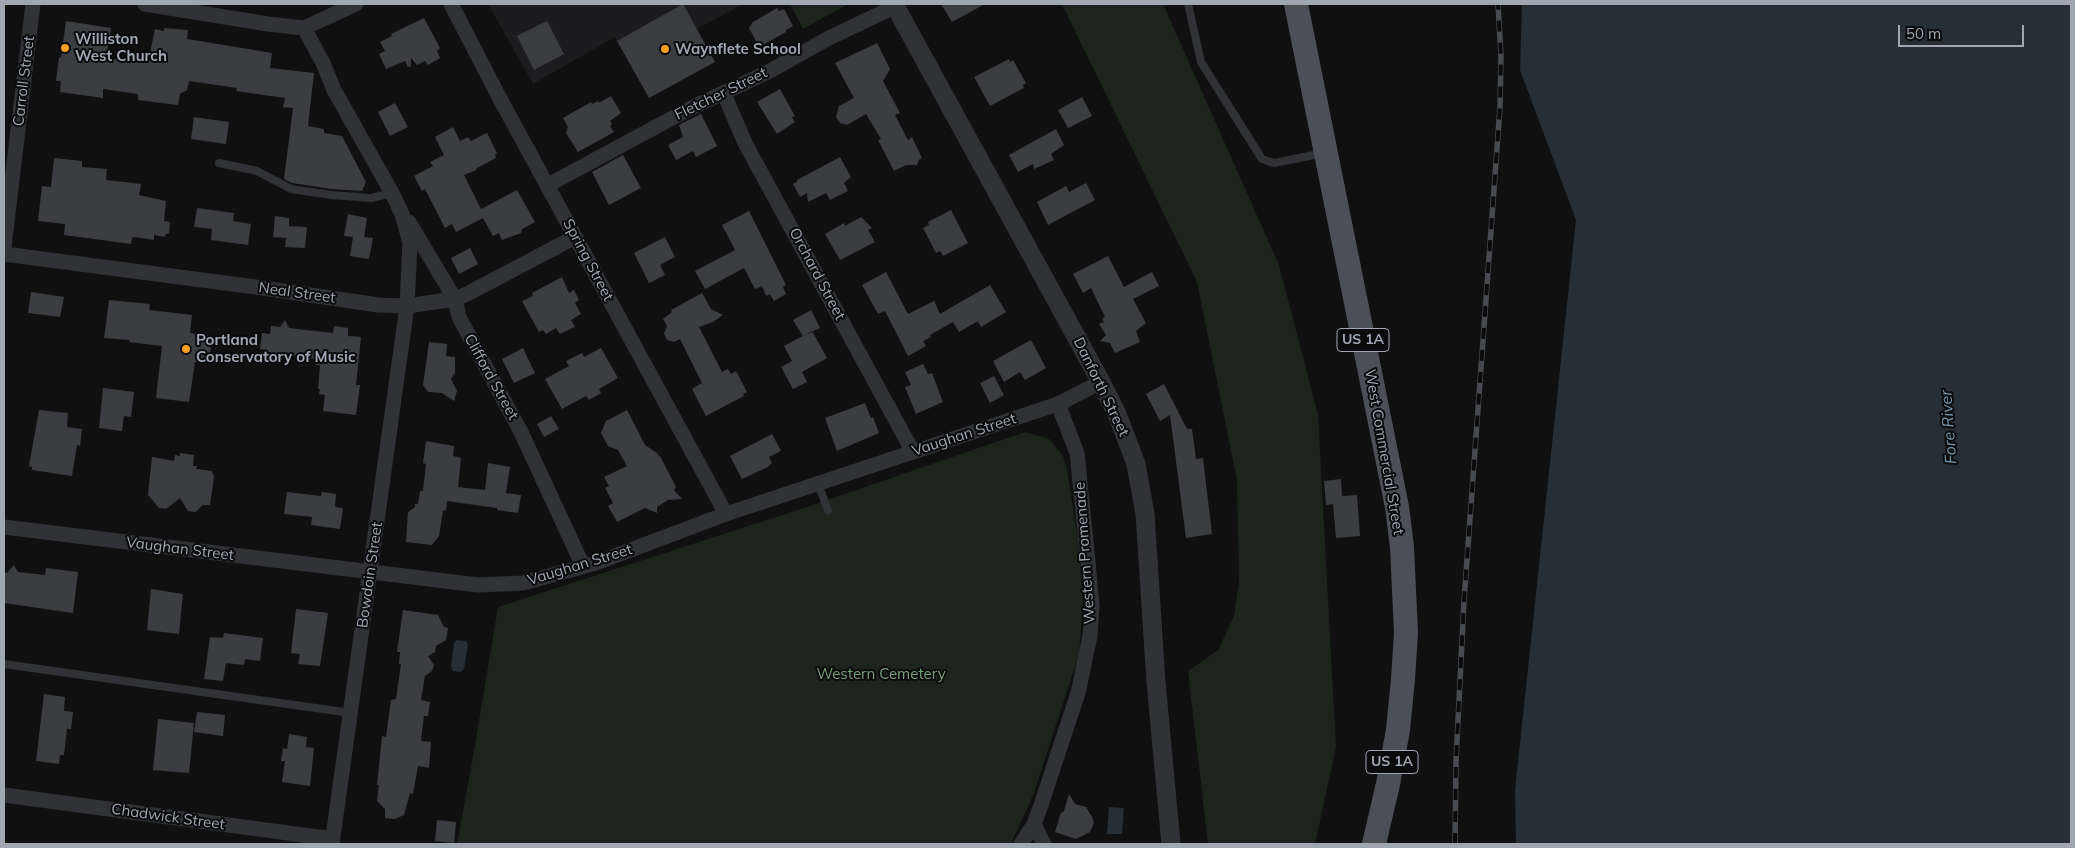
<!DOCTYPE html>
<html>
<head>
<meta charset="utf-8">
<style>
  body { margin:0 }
  #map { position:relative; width:2075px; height:848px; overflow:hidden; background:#101011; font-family:Mulish,sans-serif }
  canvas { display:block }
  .frame { position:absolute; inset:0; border:5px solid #a0a7b3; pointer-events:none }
  .scale { position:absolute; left:1898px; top:25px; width:126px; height:22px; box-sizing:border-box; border:2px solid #a0a7b3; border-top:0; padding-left:6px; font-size:15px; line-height:18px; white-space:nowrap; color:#a0a7b3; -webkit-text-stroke:4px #0b0b0c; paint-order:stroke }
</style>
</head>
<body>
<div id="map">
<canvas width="2075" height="848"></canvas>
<div class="frame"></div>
<div class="scale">50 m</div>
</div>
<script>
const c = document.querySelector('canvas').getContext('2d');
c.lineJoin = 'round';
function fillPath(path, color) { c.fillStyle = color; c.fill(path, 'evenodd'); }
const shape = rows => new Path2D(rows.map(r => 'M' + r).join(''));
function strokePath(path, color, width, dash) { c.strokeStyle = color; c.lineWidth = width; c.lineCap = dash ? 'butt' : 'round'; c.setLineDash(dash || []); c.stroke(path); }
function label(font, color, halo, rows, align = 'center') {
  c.font = font + ' Mulish,sans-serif'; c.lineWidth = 4; c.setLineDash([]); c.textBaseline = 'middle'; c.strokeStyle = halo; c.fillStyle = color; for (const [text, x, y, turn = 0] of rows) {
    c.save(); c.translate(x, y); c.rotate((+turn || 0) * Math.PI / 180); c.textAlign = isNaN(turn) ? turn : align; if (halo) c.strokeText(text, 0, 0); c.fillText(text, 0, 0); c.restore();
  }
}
fillPath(shape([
  [488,4,743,4,697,29,715,61,649,98,615,37,533,84]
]), '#1c1c1e');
fillPath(shape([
  [790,4,848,4,803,29],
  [1062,4,1163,4,1279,265,1318,415,1336,747,1315,844,1208,844,1188,671,1218,650,1234,616,1239,582,1237,480,1197,282],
  [1025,432,1049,439,1063,456,1067,470,1078,539,1083,604,1079,654,1034,793,1011,844,457,844,475,745,498,607,810,506]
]), '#1c241c');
fillPath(shape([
  [1522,4,2071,4,2071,844,1516,844,1515,790,1576,220,1520,70],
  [457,640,466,641,468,644,464,669,461,672,453,671,451,667,454,643],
  [1109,807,1124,808,1122,834,1107,834]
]), '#262f35');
fillPath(shape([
  [683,4,715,62,649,98,617,41],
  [941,4,985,4,952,22],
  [777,8,779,11,784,9,793,26,786,30,786,32,759,47,749,28,753,22],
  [424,18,440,48,437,51,440,58,428,65,425,61,417,65,411,58,411,66,408,67,405,61,386,69,379,54,385,51,380,42,392,36,391,34],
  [66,21,111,28,106,58,143,63,144,56,149,58,155,29,164,31,164,28,188,30,187,39,272,53,270,68,314,73,308,126,324,129,324,133,342,136,366,182,362,191,332,189,292,183,284,179,293,108,283,107,285,98,236,91,237,88,189,81,187,90,180,94,178,105,138,100,138,94,103,89,103,98,60,92,61,81,56,81,59,57,61,58],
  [547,21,564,54,534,70,517,36],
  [877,43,890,69,883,81,900,113,895,115,908,140,912,137,922,158,919,160,917,165,906,165,894,171,878,140,881,139,866,114,847,125,840,123,836,117,839,106,854,98,835,63],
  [1009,59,1010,62,1013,60,1026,83,1023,85,1024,88,990,106,974,77],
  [780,89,795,116,792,117,795,122,777,134,757,102],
  [611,96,621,113,610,121,612,124,610,126,614,132,578,152,566,133,568,127,563,118,591,102,592,104,598,101,599,103],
  [1082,97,1092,116,1068,128,1058,110],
  [395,103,408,127,390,136,378,112],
  [701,114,717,146,696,157,693,151,676,160,668,145,683,137,679,125],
  [194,117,229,122,226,144,191,139],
  [453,127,460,141,468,137,471,141,487,133,497,153,495,154,496,158,477,168,476,170,464,175,481,209,517,190,535,222,522,229,521,233,502,240,499,233,493,236,483,218,456,232,452,224,445,228,425,189,422,191,414,176,433,166,430,162,444,155,435,137],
  [1056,129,1064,145,1051,154,1054,160,1034,169,1033,164,1018,172,1009,155],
  [623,155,641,188,609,205,592,172],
  [840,157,851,177,844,183,848,191,830,200,826,193,808,202,807,193,800,197,793,184,797,182,797,180],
  [54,158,82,161,82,167,107,169,106,180,141,184,139,195,166,201,164,221,170,222,169,233,165,235,165,237,154,235,154,240,134,237,132,238,131,244,64,235,65,224,38,221,42,186,51,187],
  [1086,183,1095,200,1048,225,1037,202,1066,186,1069,192],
  [197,208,234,213,233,221,251,224,248,245,211,240,212,229,194,227],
  [951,210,968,243,943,256,940,251,936,253,923,228,929,225,928,222],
  [749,211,786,285,783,287,786,294,774,301,770,294,766,296,762,286,755,289,744,268,705,289,695,271,735,250,722,225],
  [348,214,367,218,364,237,373,238,369,259,350,256,353,237,344,236],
  [275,216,289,218,289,226,307,227,305,248,285,247,286,238,273,237],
  [861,217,872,228,868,230,875,242,840,260,825,234,844,223,845,226],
  [665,237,675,257,660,265,665,275,649,283,634,253],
  [470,248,478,264,459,274,451,258],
  [1108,256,1124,287,1152,272,1159,286,1133,299,1146,323,1136,331,1140,342,1115,353,1110,343,1100,341,1106,335,1099,324,1104,322,1102,319,1105,317,1091,288,1083,293,1073,274],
  [886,272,908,314,934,301,940,314,990,285,1006,312,981,327,978,321,959,332,953,322,930,335,931,337,923,341,926,346,908,356,885,311,878,314,862,285],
  [562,277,569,293,574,290,579,300,575,303,581,314,571,320,575,327,560,334,556,328,546,334,543,330,539,332,522,301,533,296,532,293],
  [31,292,64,297,60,317,28,313],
  [702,293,711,309,723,315,713,322,699,327,722,372,728,369,731,374,736,371,747,392,743,394,744,396,706,416,692,389,702,383,680,339,674,342,667,340,664,333,667,326,663,319,672,312,671,310],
  [109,300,150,304,149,310,192,315,190,333,212,336,209,363,195,362,189,402,156,398,162,346,129,342,130,340,104,338],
  [811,310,820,328,803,336,793,320],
  [285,320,289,328,333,333,334,326,348,328,348,336,361,337,356,385,360,385,356,415,323,411,325,395,319,394,320,389,318,389,320,365,316,365,316,359,267,352,267,350,260,349,262,333,270,334,271,326,280,327],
  [812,331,827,358,802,372,807,382,793,389,781,367,792,361,784,346],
  [1031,340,1046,368,1025,380,1020,372,1004,382,993,361],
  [429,342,447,344,446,356,455,357,455,373,451,379,457,391,454,401,442,393,428,392,423,385],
  [523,348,535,373,514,383,502,359],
  [601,348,618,378,599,389,601,393,589,400,586,396,562,409,545,379,569,366,566,361,582,353,584,357],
  [923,364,928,374,932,373,943,402,916,414,905,387,911,385,905,372],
  [994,376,1004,395,990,403,980,383],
  [1164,384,1187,429,1192,429,1196,459,1203,458,1212,534,1186,538,1170,415,1160,421,1146,394],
  [103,388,134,392,131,417,124,416,122,431,99,428],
  [865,403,871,418,873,417,879,433,837,451,825,418],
  [39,410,68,413,67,427,82,429,80,446,77,445,72,476,32,470,32,467,29,466],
  [627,410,645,445,657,453,661,458,676,487,674,490,682,499,668,500,657,507,657,513,645,508,617,522,608,506,613,503,605,488,609,486,604,477,627,466,618,450,608,446,601,433,606,421],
  [551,416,559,429,544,437,537,424],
  [772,434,781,451,769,457,772,463,768,467,742,479,730,456],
  [426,441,454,446,453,456,461,458,458,487,485,490,488,463,510,467,506,493,521,495,518,513,497,510,497,508,447,501,446,511,443,510,439,536,432,545,406,542,408,512,415,507,415,504,418,504,420,491,423,491,426,464,423,463],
  [180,453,194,455,193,466,197,466,196,469,212,471,214,477,210,505,202,505,196,512,188,511,180,498,166,509,159,508,148,495,152,457,174,461,175,455,180,456],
  [1341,479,1342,496,1357,495,1360,536,1336,538,1333,504,1326,505,1324,481],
  [287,492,321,496,322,492,336,494,335,507,343,508,340,529,311,525,312,517,284,514],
  [14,565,18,572,45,575,46,568,78,572,73,613,4,603,4,572,7,573],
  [151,589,183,594,179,634,147,630],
  [296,609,328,613,320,666,298,664,300,654,291,653],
  [403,610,438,615,444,627,448,628,446,640,436,646,435,652,428,656,434,665,432,671,425,676,421,700,430,702,428,716,424,716,421,741,431,742,429,768,418,766,413,794,410,793,404,815,395,819,385,818,385,809,377,801,379,785,377,785,382,736,386,737,391,700,396,699,401,664,399,664,400,652,397,652],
  [224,633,263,638,260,661,245,659,244,665,226,663,223,681,204,679,210,637,223,638],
  [44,694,65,697,64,711,73,712,71,729,67,729,64,755,60,755,59,764,36,761],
  [197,712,225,715,223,736,194,732],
  [158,719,194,723,189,773,153,770],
  [289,734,307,737,306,747,314,748,310,786,282,782,285,761,281,761,283,748,287,749],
  [1069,794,1075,804,1086,807,1092,817,1094,823,1090,832,1076,839,1055,832,1061,813,1064,811],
  [437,820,456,822,454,843,435,841]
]), '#3b3d41');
strokePath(shape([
  [1188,4,1201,62,1262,159,1274,163,1324,153],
  [219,163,257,171,291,189,331,195,371,198,392,193],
  [818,483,828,511],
  [4,664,351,713]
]), '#303236', 8);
strokePath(shape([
  [145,4,268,24,304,28,356,4],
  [451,4,498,95,726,514],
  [304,28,323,63,334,90,392,193,402,214,410,243,407,306,332,844],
  [724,94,745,143,913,452],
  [548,185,689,109,768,72,829,38,896,6],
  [409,222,455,299,459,317,521,432,583,566],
  [4,247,33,4],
  [4,254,263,288,378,305,407,306,455,299,467,294,575,237],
  [4,527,478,585,523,583,596,563,726,514,1058,404,1101,382],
  [4,795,333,839],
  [1034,824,1044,844],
  [1021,844,1034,824,1040,808,1078,693,1090,636,1092,606,1088,561,1077,453,1058,404]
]), '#303236', 15);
strokePath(shape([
  [894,4,1101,382,1117,414,1136,464,1145,514,1156,682,1171,844]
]), '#303236', 19);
strokePath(shape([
  [1296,4,1397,507,1402,547,1406,633,1403,679,1398,730,1388,784,1374,844]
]), '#4c4f55', 24);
const rail = shape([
  [1455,844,1456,761,1464,601,1500,107,1501,56,1498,4]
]);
strokePath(rail, '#474a4f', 5.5);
strokePath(rail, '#0b0b0c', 4, [11]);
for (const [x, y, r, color] of [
  [65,48,5,"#f99f20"],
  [665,49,5,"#f99f20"],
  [186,349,5,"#f99f20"]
]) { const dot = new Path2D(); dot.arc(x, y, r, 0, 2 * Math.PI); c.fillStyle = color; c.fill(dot); strokePath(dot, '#0b0b0c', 2); }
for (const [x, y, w] of [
  [1363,340,52],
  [1392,762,52]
]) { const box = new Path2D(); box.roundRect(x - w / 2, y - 11.5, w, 23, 4); c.fillStyle = '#0b0b0c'; c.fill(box); strokePath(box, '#a0a7b3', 1); }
label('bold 14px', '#a0a7b3', null, [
  ["US 1A",1363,340],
  ["US 1A",1392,762]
]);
label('bold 15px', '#a0a7b3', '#0b0b0c', [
  ["Williston",75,39],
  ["West Church",75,56],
  ["Waynflete School",675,49],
  ["Portland",196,340],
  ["Conservatory of Music",196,357]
], 'left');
label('15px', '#a0a7b3', '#0b0b0c', [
  ["Carroll Street",24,81,-83],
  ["Fletcher Street",721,94,-26],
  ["Spring Street",588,260,62],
  ["Orchard Street",817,274,62],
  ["Neal Street",297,293,8],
  ["Clifford Street",491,377,61],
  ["Danforth Street",1101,387,64],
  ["Vaughan Street",964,435,-18],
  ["West Commercial Street",1384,452,80],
  ["Vaughan Street",180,549,7],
  ["Western Promenade",1085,553,-94],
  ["Vaughan Street",580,565,-17],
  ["Bowdoin Street",370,575,-82],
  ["Chadwick Street",168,817,8]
]);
label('15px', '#769f76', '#0b0b0c', [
  ["Western Cemetery",881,674]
]);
label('italic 16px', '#7499b0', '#0b0b0c', [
  ["Fore River",1949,427,-94]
]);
</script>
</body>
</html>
